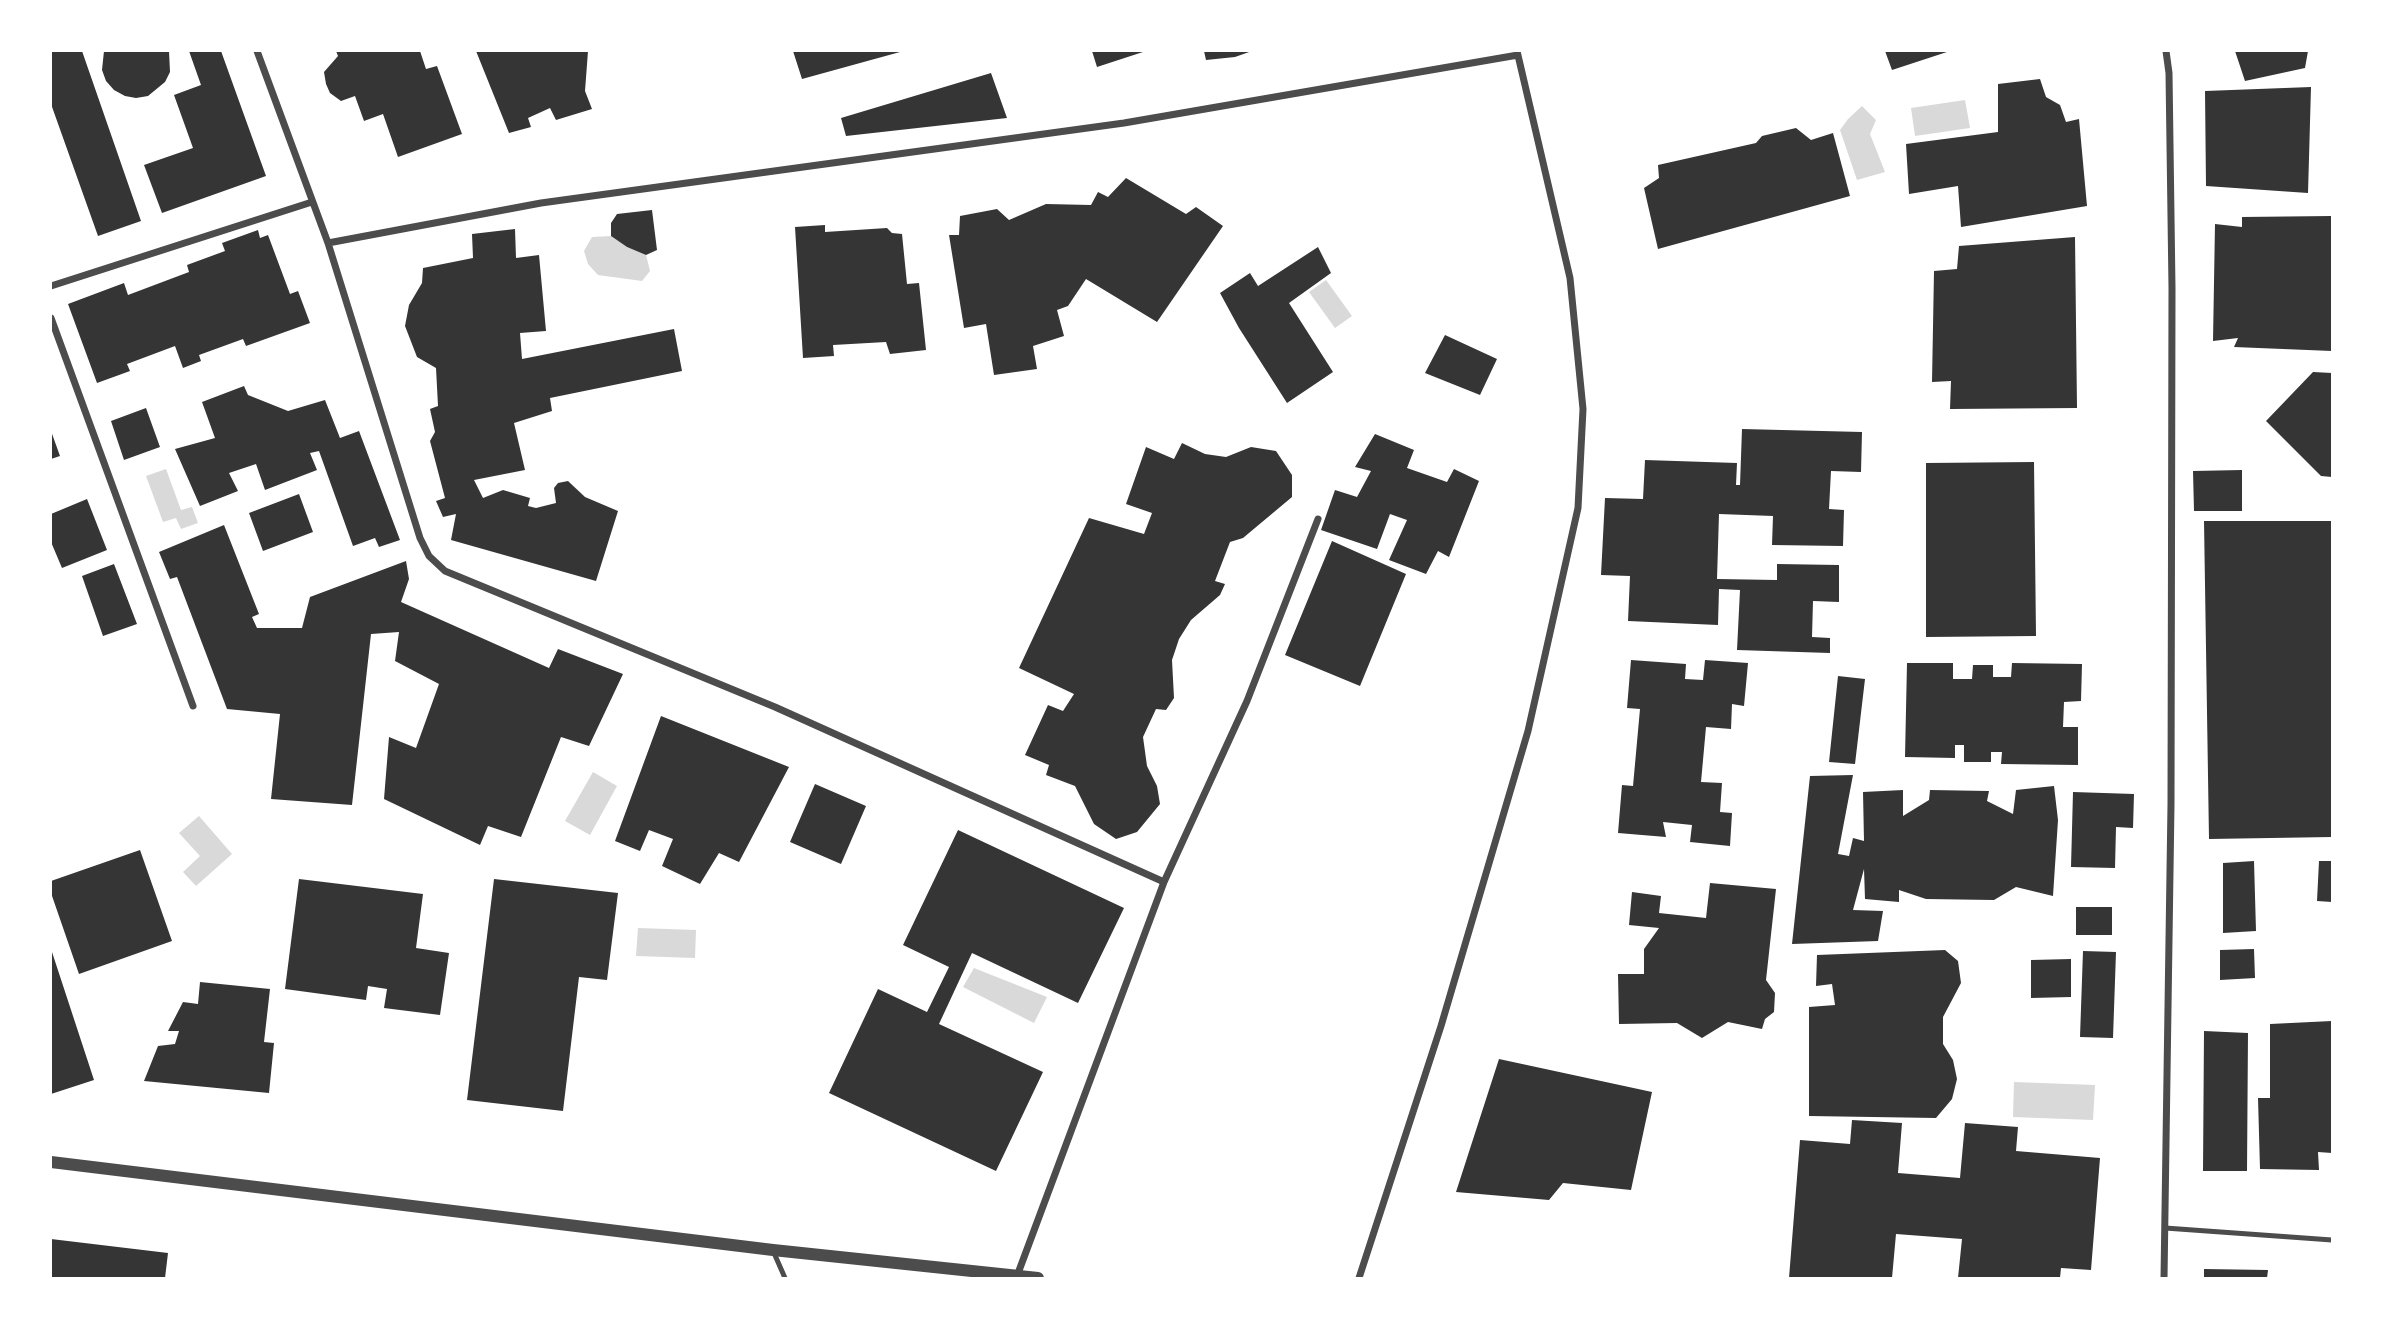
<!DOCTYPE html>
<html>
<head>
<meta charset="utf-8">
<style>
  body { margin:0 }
  #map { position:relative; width:2383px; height:1329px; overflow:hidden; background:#fff; font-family:"PT Sans",sans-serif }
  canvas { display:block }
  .frame { position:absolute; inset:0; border:52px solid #fff; pointer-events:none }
</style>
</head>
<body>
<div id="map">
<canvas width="2383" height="1329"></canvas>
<div class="frame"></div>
</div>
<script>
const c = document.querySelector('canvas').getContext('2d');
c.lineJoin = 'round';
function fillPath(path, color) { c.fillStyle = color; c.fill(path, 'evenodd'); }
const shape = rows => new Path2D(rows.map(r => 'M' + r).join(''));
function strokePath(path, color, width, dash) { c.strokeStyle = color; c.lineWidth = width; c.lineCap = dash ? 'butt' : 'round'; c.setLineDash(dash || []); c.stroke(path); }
fillPath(shape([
  [1965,100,1970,128,1915,136,1911,108],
  [1862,106,1876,120,1870,134,1885,172,1857,180,1840,130,1848,119],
  [611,236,627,247,646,255,650,271,642,281,598,275,588,264,584,251,592,237],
  [1326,280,1352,316,1335,328,1309,292],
  [166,469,181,510,192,507,198,523,181,529,176,518,163,522,146,476],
  [593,772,617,786,590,835,565,821],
  [199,816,232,854,196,886,183,872,200,856,179,833],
  [638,928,696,930,695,958,636,956],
  [974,968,1047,997,1034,1023,963,987],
  [2014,1082,2095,1085,2093,1120,2013,1117]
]), '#d9d9d9');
fillPath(shape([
  [51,51,82,51,141,221,98,236,51,104],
  [104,51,169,51,170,72,165,82,148,96,136,98,125,96,114,90,106,81,102,70],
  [189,51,221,51,266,176,162,213,144,165,193,148,174,95,201,85],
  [336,51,420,51,426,69,437,66,462,134,398,157,383,114,364,121,355,96,341,101,330,93,326,84,324,72,338,56],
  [476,51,588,51,585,91,592,109,556,120,550,108,528,118,531,127,509,133],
  [793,51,900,51,900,52,802,79],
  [1092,51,1146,51,1097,67],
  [1204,51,1252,51,1235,57,1206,60],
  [1885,51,1950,51,1892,70],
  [2235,51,2308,51,2305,68,2245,81],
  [991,73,1007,118,846,136,841,118],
  [2040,79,2046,97,2060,105,2066,122,2079,119,2087,206,1961,227,1958,186,1909,194,1906,144,1998,132,1998,84],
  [2311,87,2308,193,2206,186,2205,91],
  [1796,128,1811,140,1833,133,1850,196,1658,249,1644,188,1659,178,1658,165,1756,143,1762,136],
  [1126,178,1186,214,1196,207,1223,226,1157,322,1086,279,1068,306,1057,310,1064,336,1033,346,1037,369,994,375,986,324,964,328,949,235,959,235,960,216,997,209,1009,220,1046,204,1091,205,1098,192,1108,197],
  [652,210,657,250,646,255,627,247,611,236,611,223,617,214],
  [2332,216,2332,351,2234,347,2238,338,2213,341,2215,224,2242,227,2242,217],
  [825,225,825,232,887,228,892,233,902,234,907,284,919,283,926,350,890,354,886,342,833,345,834,356,803,358,795,227],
  [515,229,516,258,539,255,546,331,520,333,522,359,674,329,682,371,550,398,552,411,514,423,525,470,474,480,483,498,503,490,530,498,528,506,536,508,556,503,554,488,558,483,568,481,585,497,618,511,596,581,451,540,456,514,443,517,436,501,445,498,430,441,435,432,430,409,438,406,436,368,417,357,405,326,409,305,422,283,423,268,473,258,472,234],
  [258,230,260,238,268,235,290,294,298,291,310,323,246,346,243,339,199,355,201,361,183,368,175,346,127,364,130,371,97,383,68,304,124,283,128,295,189,272,187,265,225,251,222,243],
  [2075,237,2077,408,1950,409,1951,381,1932,382,1934,271,1957,269,1959,246],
  [1318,247,1331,273,1289,303,1333,372,1287,403,1239,328,1220,293,1250,273,1258,286],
  [1445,335,1497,359,1480,395,1425,373],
  [2313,372,2332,373,2332,477,2321,476,2266,421],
  [244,386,248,395,288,411,325,400,340,438,359,431,400,540,379,547,375,538,353,546,319,451,310,453,317,470,265,490,256,464,229,473,238,491,200,506,175,449,215,438,202,402],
  [146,408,160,447,124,460,111,421],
  [1742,429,1862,432,1861,472,1831,471,1829,509,1844,510,1843,546,1772,545,1773,516,1719,514,1717,579,1777,580,1777,564,1839,565,1839,602,1813,601,1812,637,1830,638,1830,653,1737,650,1740,590,1719,589,1718,625,1628,621,1630,576,1601,575,1605,498,1643,499,1645,460,1737,463,1736,485,1740,485],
  [51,431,60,456,51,459],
  [1375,434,1414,450,1407,468,1447,482,1454,469,1479,481,1449,557,1438,551,1426,574,1389,560,1407,520,1390,514,1377,549,1321,530,1335,490,1357,497,1371,471,1355,467],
  [1182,443,1205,454,1226,457,1251,447,1276,451,1292,475,1292,497,1243,538,1230,542,1215,581,1225,584,1220,595,1191,620,1179,639,1172,660,1174,698,1166,710,1156,709,1143,737,1147,766,1157,786,1160,804,1137,832,1116,839,1094,824,1075,786,1046,775,1049,765,1025,755,1048,705,1063,711,1074,694,1019,668,1089,518,1144,534,1152,513,1126,504,1146,447,1174,459],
  [2034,462,2036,636,1926,637,1926,463],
  [2242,470,2242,511,2194,511,2193,471],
  [299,494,313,532,263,551,249,513],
  [87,499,107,550,62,568,51,542,51,514],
  [2204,521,2332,521,2332,837,2209,839],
  [224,525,259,614,252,617,257,628,302,628,310,597,406,561,409,579,401,602,549,668,558,649,623,674,589,746,561,737,521,837,488,826,480,845,384,799,389,737,416,748,439,684,395,661,399,632,371,634,352,805,271,799,280,714,227,709,177,577,170,579,159,552],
  [1332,541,1406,574,1360,686,1285,655],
  [114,564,137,624,103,636,82,576],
  [1631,660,1686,664,1685,679,1703,680,1705,660,1748,663,1744,706,1732,704,1731,729,1706,727,1701,782,1722,783,1720,812,1732,813,1730,846,1690,842,1692,825,1663,822,1666,837,1618,833,1622,785,1633,786,1640,709,1627,708],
  [1907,663,1953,663,1953,679,1972,679,1973,665,1993,665,1993,677,2011,677,2012,663,2082,664,2081,701,2064,702,2063,727,2078,727,2078,765,2001,764,2002,752,1991,752,1991,762,1964,762,1964,745,1955,745,1955,758,1905,757],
  [1838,676,1865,679,1855,764,1829,762],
  [661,716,789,767,739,862,719,853,700,884,662,866,673,839,649,830,640,851,615,841],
  [1853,775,1838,854,1849,856,1853,838,1864,841,1863,792,1903,790,1903,816,1929,800,1930,790,1989,791,1987,801,2013,814,2016,790,2054,786,2058,820,2053,896,2016,887,1994,900,1926,899,1899,890,1899,902,1865,899,1864,869,1853,910,1883,911,1878,941,1792,944,1810,776],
  [815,784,866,806,841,864,790,842],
  [2073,792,2134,794,2133,828,2116,827,2115,868,2071,867],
  [958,830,1124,908,1078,1003,972,953,939,1024,1043,1072,996,1171,829,1093,878,989,927,1012,949,967,903,945],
  [140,850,172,941,79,974,51,893,51,881],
  [2254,861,2256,931,2223,933,2223,863],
  [2319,861,2332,861,2332,902,2317,901],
  [299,879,423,894,416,948,449,953,440,1015,384,1008,387,989,368,986,366,1000,285,989],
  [494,879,618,893,607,980,579,977,563,1111,467,1100],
  [1710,883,1776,889,1766,980,1775,993,1774,1012,1765,1019,1762,1029,1728,1022,1702,1038,1677,1023,1619,1024,1618,974,1644,974,1644,949,1659,928,1629,925,1632,892,1661,896,1659,913,1706,918],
  [2076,907,2112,907,2112,935,2076,935],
  [51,949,94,1080,51,1094],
  [2254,949,2255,978,2220,980,2220,950],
  [1945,950,1958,961,1961,983,1943,1017,1943,1044,1953,1060,1957,1079,1952,1099,1936,1118,1809,1116,1809,1007,1835,1005,1832,984,1816,986,1817,955],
  [2083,951,2116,952,2113,1038,2080,1037],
  [2071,959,2071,997,2031,998,2031,960],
  [200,982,270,989,264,1042,274,1043,269,1093,144,1081,158,1046,175,1044,179,1031,168,1031,183,1002,198,1004],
  [2332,1021,2332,1153,2318,1152,2319,1170,2260,1169,2258,1098,2270,1098,2270,1024],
  [2204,1031,2248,1033,2247,1171,2203,1171],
  [1499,1059,1652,1092,1631,1190,1563,1183,1549,1200,1456,1192],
  [1852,1120,1902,1123,1898,1173,1960,1178,1965,1123,2018,1127,2016,1151,2100,1158,2091,1270,2061,1268,2060,1278,1958,1278,1962,1239,1896,1234,1892,1278,1789,1278,1800,1140,1850,1144],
  [51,1239,168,1253,165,1278,51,1278],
  [2204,1269,2268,1270,2267,1278,2204,1278]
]), '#353535');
strokePath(shape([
  [2165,1228,2332,1240],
  [774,1253,785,1278]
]), '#4c4c4c', 5);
strokePath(shape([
  [257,51,328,243,420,538,429,556,445,571,775,707,1164,882],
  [328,243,541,203,1124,123,1518,55],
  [51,286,312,202],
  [51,318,193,706],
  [1017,1276,1164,882,1247,701,1318,519],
  [1359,1278,1441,1026,1528,731,1578,508,1583,409,1570,278,1517,51],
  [2164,1278,2171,804,2172,288,2169,73,2166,51]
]), '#4c4c4c', 7);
strokePath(shape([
  [51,1162,773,1250,1038,1278]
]), '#4c4c4c', 12);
</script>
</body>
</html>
